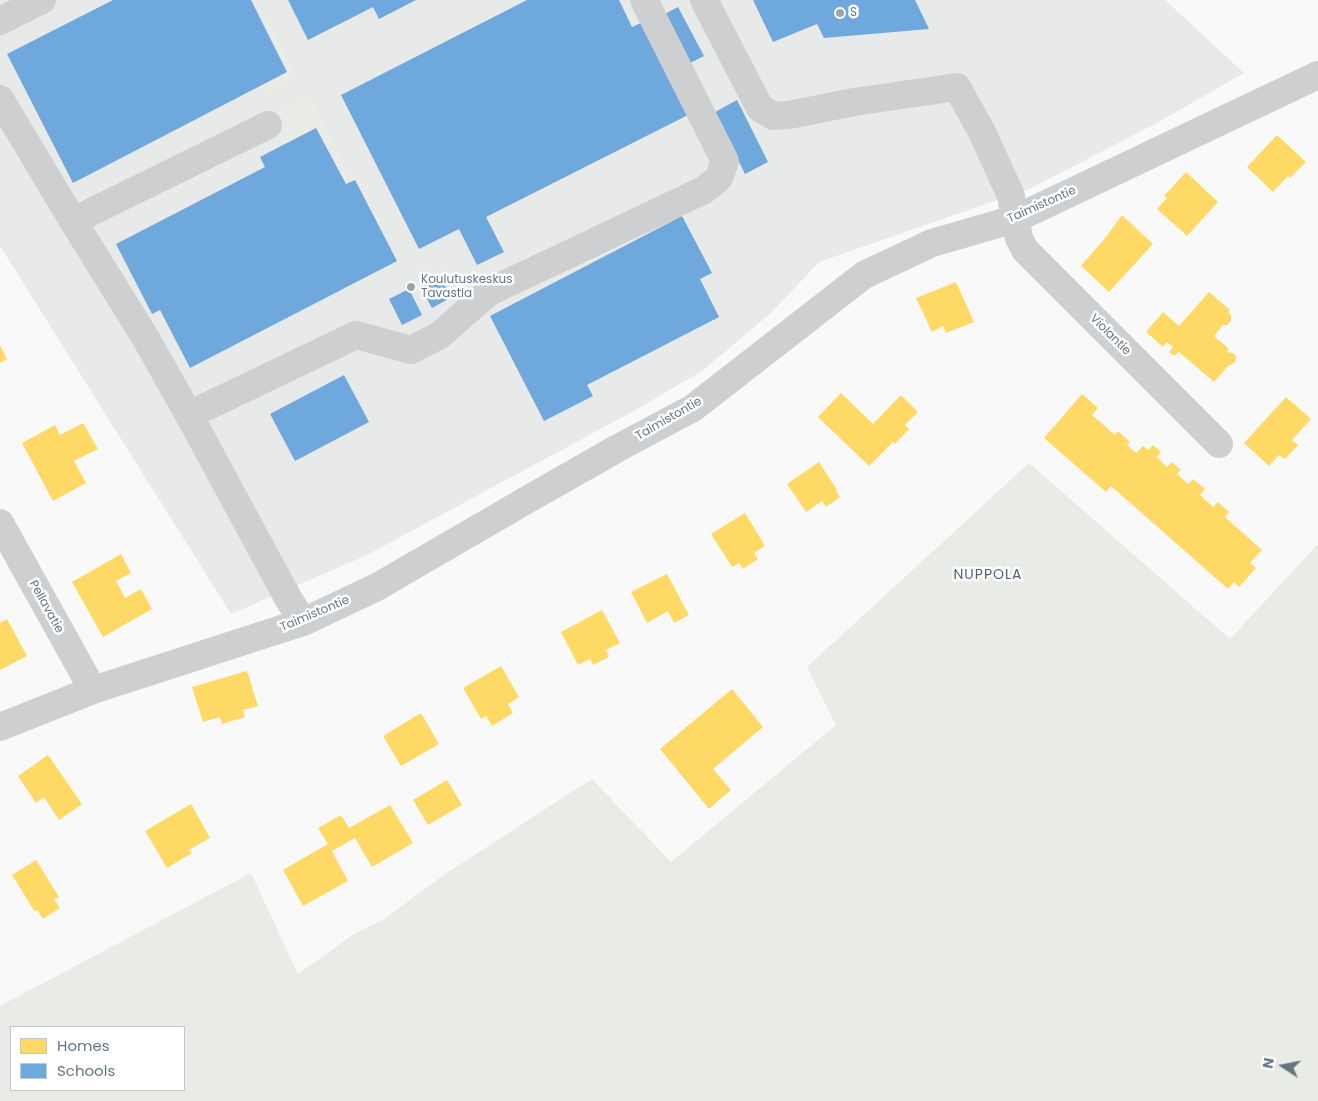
<!DOCTYPE html>
<html>
<head>
<meta charset="utf-8">
<style>
  body { margin:0 }
  #map { position:relative; width:1318px; height:1101px; overflow:hidden; background:#f9f9f9; font-family:Poppins,sans-serif }
  canvas { display:block }
  .legend { position:absolute; left:10px; top:1026px; width:175px; height:65px; box-sizing:border-box; background:#fff; border:1px solid #c1c8cd; margin:0; padding:6px 9px; list-style:none; font-size:15px; color:#657683 }
  .legend li { display:flex; align-items:center; gap:10px; height:25px }
  .legend b { width:25px; border:1px solid #c1c8cd }
  .north { position:absolute; left:1258px; top:1041px; width:50px; height:50px; -webkit-text-stroke:4px #fff; paint-order:stroke; rotate:281deg; font-size:14px; font-weight:700; line-height:20px; text-align:center; color:#657683 }
  .north::after { content:''; display:block; margin:auto; width:18px; height:22px; background:#657683; clip-path:polygon(50% 0,100% 100%,50% 72%,0 100%) }
</style>
</head>
<body>
<div id="map">
<canvas width="1318" height="1101"></canvas>
<ul class="legend">
<li><b style="height:14px;background:#ffd966"></b>Homes</li>
<li><b style="height:14px;background:#6fa8dc"></b>Schools</li>
</ul>
<div class="north">N</div>
</div>
<script>
const c = document.querySelector('canvas').getContext('2d');
c.lineJoin = 'round';
function fillPath(path, color) { c.fillStyle = color; c.fill(path, 'evenodd'); }
const shape = rows => new Path2D(rows.map(r => 'M' + r).join(''));
function strokePath(path, color, width, dash) { c.strokeStyle = color; c.lineWidth = width; c.lineCap = dash ? 'butt' : 'round'; c.setLineDash(dash || []); c.stroke(path); }
function label(font, color, halo, rows, align = 'center') {
  c.font = font + ' Poppins,sans-serif'; c.lineWidth = 5; c.setLineDash([]); c.textBaseline = 'middle'; c.strokeStyle = halo; c.fillStyle = color; for (const [text, x, y, turn = 0] of rows) {
    c.save(); c.translate(x, y); c.rotate((+turn || 0) * Math.PI / 180); c.textAlign = isNaN(turn) ? turn : align; if (halo) c.strokeText(text, 0, 0); c.fillText(text, 0, 0); c.restore();
  }
}
fillPath(shape([
  [0,0,1165,0,1244,73,1155,124,1029,189,819,262,771,313,702,371,632,412,365,556,231,614,0,246]
]), '#e8e9e9');
fillPath(shape([
  [269,16,297,78,292,83,263,99,258,88,287,72,262,21],
  [310,96,355,180,346,184,316,128,284,145,270,114,297,97],
  [1029,463,1230,639,1318,544,1318,1101,0,1101,0,1006,251,873,298,974,354,934,384,919,448,872,592,779,671,862,836,725,807,667],
  [11,1027,184,1027,184,1090,11,1090]
]), '#e8ebe6');
fillPath(shape([
  [1277,135,1306,162,1290,178,1288,176,1273,192,1247,167],
  [1186,172,1218,202,1187,236,1157,209,1167,198,1164,196],
  [1122,215,1153,244,1109,292,1081,266,1106,237],
  [956,282,974,322,946,333,943,326,932,332,916,298],
  [1209,292,1230,310,1228,312,1231,315,1231,321,1227,325,1223,325,1214,336,1229,349,1226,352,1233,353,1236,356,1235,362,1231,365,1229,365,1214,382,1179,352,1174,356,1169,352,1173,347,1167,342,1163,347,1146,332,1163,312,1179,326],
  [0,345,7,359,0,363],
  [841,393,873,424,901,395,918,412,905,425,909,429,895,444,893,442,869,466,818,417],
  [1082,394,1098,408,1092,415,1115,435,1118,431,1130,442,1127,445,1136,453,1143,446,1148,450,1153,445,1161,452,1157,457,1167,467,1172,462,1181,470,1177,474,1188,484,1193,479,1205,489,1200,495,1213,507,1218,502,1229,512,1225,517,1262,550,1250,563,1256,568,1239,587,1234,582,1228,589,1111,486,1106,492,1044,438],
  [1286,397,1311,419,1292,440,1298,445,1285,459,1279,455,1269,466,1244,443],
  [83,423,98,449,74,461,86,483,53,501,22,443,55,425,60,435],
  [819,462,837,490,836,491,840,497,826,507,822,501,806,512,787,484],
  [745,513,765,546,754,553,758,559,743,569,739,563,732,567,711,534],
  [121,554,131,573,116,581,125,598,141,589,152,609,103,637,72,582],
  [667,574,689,615,674,623,668,611,647,623,631,592],
  [602,610,620,643,606,650,609,657,593,665,590,659,578,665,561,632],
  [7,619,27,656,0,670,0,623],
  [501,666,519,697,508,704,513,713,492,726,486,716,481,719,463,688],
  [247,671,258,706,243,710,245,717,222,724,220,717,203,722,192,687],
  [732,689,763,727,713,769,731,790,709,809,660,749],
  [421,713,439,744,401,766,383,736],
  [48,755,82,804,59,820,44,797,36,803,18,776],
  [447,780,462,805,428,825,413,800],
  [191,804,210,838,189,850,192,853,167,868,145,831],
  [390,805,413,843,372,867,355,838,332,851,348,881,303,906,283,870,328,844,318,828,341,815,349,828],
  [36,860,59,897,54,899,60,908,43,919,37,910,35,912,12,875]
]), '#ffd966');
fillPath(shape([
  [113,0,251,0,287,72,73,183,7,54],
  [288,0,416,0,379,19,373,7,308,40],
  [527,0,619,0,632,27,643,22,690,114,486,217,504,252,477,265,459,229,419,249,341,95],
  [753,0,915,0,929,29,824,38,817,24,773,42],
  [678,7,704,56,686,65,661,16],
  [737,100,768,162,745,174,715,112],
  [316,128,346,184,355,180,397,261,190,368,160,310,152,314,116,244,265,167,260,157],
  [682,216,712,273,700,279,719,317,587,385,593,396,544,421,490,316],
  [439,275,452,297,432,308,420,286],
  [409,289,422,315,402,325,389,299],
  [344,375,369,422,295,461,270,414]
]), '#6fa8dc');
strokePath(shape([
  [704,0,760,108,773,116,789,115,854,102,957,87,982,132,1011,196,1019,238,1025,250,1219,444],
  [0,21,42,0],
  [0,99,73,221,145,337,189,415,288,598,303,622],
  [73,221,268,125],
  [189,415,356,335,411,350,440,335,489,292,704,190,719,178,725,161,644,0],
  [0,523,93,690],
  [0,727,93,690,303,622,377,587,525,501,618,448,693,408,864,275,932,243,1015,219,1318,75]
]), '#cecfd0', 28);
for (const [x, y, r, color] of [
  [840,13,5,"#99a4ac"],
  [411,287,5,"#99a4ac"]
]) { const dot = new Path2D(); dot.arc(x, y, r, 0, 2 * Math.PI); c.fillStyle = color; c.fill(dot); strokePath(dot, '#fff', 2); }
label('12px', '#657683', '#fff', [
  ["S",850,13],
  ["Koulutuskeskus",421,280],
  ["Tavastia",421,294]
], 'left');
label('12px', '#657683', '#fff', [
  ["Taimistontie",1042,205,-24],
  ["Violantie",1110,335,45],
  ["Taimistontie",669,419,-30],
  ["Pellavatie",46,607,61],
  ["Taimistontie",315,614,-23]
]);
c.letterSpacing = '1px';
label('14px', '#57646e', '#fff', [
  ["NUPPOLA",988,575]
]);
c.letterSpacing = '0px';
</script>
</body>
</html>
